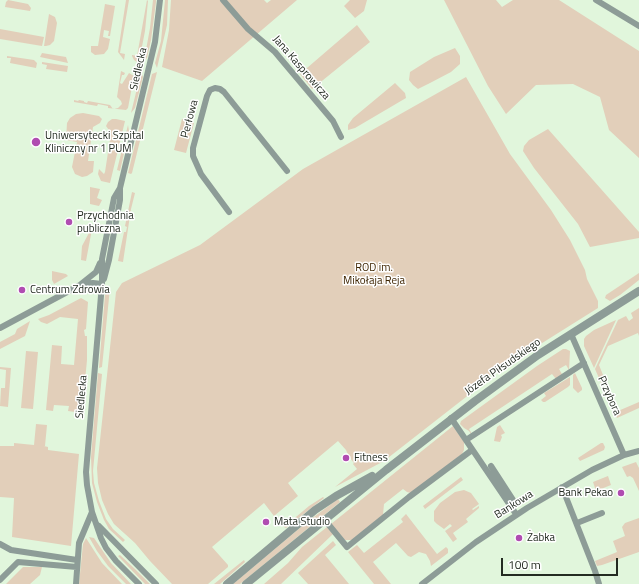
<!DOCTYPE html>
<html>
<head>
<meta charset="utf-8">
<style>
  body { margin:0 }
  #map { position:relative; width:639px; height:584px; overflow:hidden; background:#e1f6dc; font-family:"Titillium Web",sans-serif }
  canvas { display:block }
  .scale { position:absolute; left:501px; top:558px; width:117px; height:18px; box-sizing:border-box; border:2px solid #232b21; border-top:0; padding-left:5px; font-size:12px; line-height:14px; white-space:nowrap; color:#232b21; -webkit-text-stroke:3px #fff; paint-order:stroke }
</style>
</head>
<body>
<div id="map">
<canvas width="639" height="584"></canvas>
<div class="scale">100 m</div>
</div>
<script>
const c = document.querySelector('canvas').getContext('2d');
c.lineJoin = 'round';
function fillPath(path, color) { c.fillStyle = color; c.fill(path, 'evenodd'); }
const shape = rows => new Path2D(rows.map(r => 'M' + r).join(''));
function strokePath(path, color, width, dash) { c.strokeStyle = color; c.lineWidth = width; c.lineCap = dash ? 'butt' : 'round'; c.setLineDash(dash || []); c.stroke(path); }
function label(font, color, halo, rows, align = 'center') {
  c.font = font + ' "Titillium Web",sans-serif'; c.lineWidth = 3; c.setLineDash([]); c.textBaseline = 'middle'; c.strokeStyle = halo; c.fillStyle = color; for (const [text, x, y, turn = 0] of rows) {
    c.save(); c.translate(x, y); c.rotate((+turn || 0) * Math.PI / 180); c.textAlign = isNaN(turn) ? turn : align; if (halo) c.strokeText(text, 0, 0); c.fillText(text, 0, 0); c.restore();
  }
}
fillPath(shape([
  [8,0,28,4,31,8,30,11,5,7,6,2],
  [126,0,129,0,120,53,125,54,124,60,118,52],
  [147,0,148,1,145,31,139,62,137,62,134,60,132,56,132,55,137,56],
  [153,0,156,0,156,2,151,40,147,58,144,61,150,28],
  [165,0,168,0,167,25,157,68,155,63,161,41],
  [171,0,264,0,267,3,271,0,297,0,202,81,162,67,169,30],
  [350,0,367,0,364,11,355,18,344,6],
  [444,0,496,0,502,7,513,0,559,0,639,51,639,158,609,130,600,97,573,84,536,85,506,114,488,86],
  [105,4,115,6,110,36,108,36,109,31,104,30,103,37,110,39,108,49,104,54,95,55,91,52,91,46,98,46],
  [49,14,55,17,57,23,54,41,50,45,46,46,44,46],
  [357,25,370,42,312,89,300,74],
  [0,29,44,37,42,46,0,39],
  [455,48,460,56,460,64,451,72,430,83,418,89,413,85,409,80,410,72,434,57],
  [42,53,66,57,68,63,40,57],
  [7,56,34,60,37,63,36,68,10,63,11,58,7,58],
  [42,62,68,66,67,72,46,69,47,65,42,64],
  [121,71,125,73,124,75,122,75,120,83,122,84,129,73,134,76,128,108,126,110,108,108,108,106,98,104,97,106,74,102,74,100,78,101,79,100,84,101,84,102,87,103,88,101,110,105,113,109,118,108,122,104,121,101,117,97],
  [141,72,143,77,135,108,131,113],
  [157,72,132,173,131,174,128,173,152,74],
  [466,77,510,154,551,210,570,240,585,270,587,279,598,301,598,308,539,345,515,357,481,382,466,397,384,461,335,487,357,469,353,464,354,463,349,457,346,450,338,441,288,483,298,496,274,516,264,503,212,547,228,565,228,567,208,584,172,584,150,561,135,543,114,524,108,514,102,500,98,483,97,468,116,292,122,283,200,245,303,169],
  [395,83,405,93,406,98,355,128,348,130,348,125,353,118],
  [83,113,99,116,102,119,100,123,93,127,88,161,94,161,93,172,87,176,82,177,75,174,72,167,77,142,66,140,67,123,70,118,76,114],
  [112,119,116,119,125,121,110,183,101,181,98,174,99,169,104,174,105,172,111,133,106,126,108,122],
  [182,119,194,123,186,153,174,150],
  [128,125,129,131,120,171,117,170],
  [548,129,639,232,639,238,590,247,578,224,534,168,523,151,524,146,529,140],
  [90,187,100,189,97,198,102,200,99,206,90,204],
  [132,192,135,193,131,209,123,262,118,261,124,232,126,232,127,227,125,226],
  [91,229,92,229,86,261,81,260,82,246],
  [52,271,66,274,68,276,54,284,52,280],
  [639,273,639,280,620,295,610,301,605,298,606,295],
  [110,288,102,367,99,368,105,295],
  [81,298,88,302,86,329,84,330,85,336,87,336,87,360,82,413,68,411,69,406,54,405,53,411,46,410,52,345,62,346,61,364,74,365,78,319,60,317,47,324,41,322,38,319,49,315],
  [639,308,639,336,638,333,608,346,599,365,607,385,602,385,595,369,618,320,626,316,629,321,633,318,631,313],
  [616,320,594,368,584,346,584,339,586,336,594,330],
  [30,321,25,336,0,349,0,342,15,334,17,329],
  [563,349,566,349,570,351,569,370,566,365,559,369,562,374,556,379,552,374,469,429,472,434,471,434,469,431,464,428,460,424,461,421,537,366],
  [26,351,38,352,33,409,21,408],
  [0,367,11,368,8,407,0,406,1,388,5,388,6,370,0,369],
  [98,373,102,374,93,471,94,483,99,501,106,519,113,529,125,540,123,542,109,529,104,520,97,502,92,483,91,457],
  [575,373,582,388,582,390,578,393,573,388,573,375],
  [570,377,570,385,568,387,545,402,543,402,541,400,546,396,544,393],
  [611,393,618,411,639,402,639,408,617,418,609,401],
  [36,424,47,425,45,446,44,446,48,447,48,450,79,454,71,546,12,537,14,498,0,497,0,446,14,446,14,443,34,445],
  [500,425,505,433,501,435,502,437,500,442,494,441,497,427],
  [453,426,464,442,464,450,462,454,411,493,407,492,403,489,384,504,383,515,352,540,345,540,331,524],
  [601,443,603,443,605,447,604,450,580,461,578,458],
  [636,462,639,468,639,491,633,478,630,476,627,477,622,467],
  [608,476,611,485,596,491,593,482],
  [461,477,463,480,425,509,423,506],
  [464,490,471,493,479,504,472,509,473,510,479,506,479,508,466,519,468,522,453,533,457,539,453,542,445,531,452,526,450,524,444,529,437,524,434,521,434,511,440,503,455,492],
  [323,497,324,498,286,528,284,527,309,506],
  [338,499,340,502,240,584,233,584,307,522],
  [406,514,437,554,446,547,448,549,448,553,431,566,430,561,426,554,419,552,411,557,408,556,396,543,373,562,391,584,374,584,348,552,357,545,364,553,403,522,401,519],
  [639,518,639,552,602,565,597,566,595,561,617,552,613,541,625,536,622,527,625,523],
  [327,527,333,534,281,584,264,584,288,563,302,547],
  [89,537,94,538,111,563,131,584,126,584,108,566,97,551],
  [86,538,102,563,122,584,79,584,83,544],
  [333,541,336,545,325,555,349,584,308,584,298,573],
  [120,555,135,569,150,584,145,584,120,558,118,556],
  [244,560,245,562,220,584,214,584],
  [23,567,42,567,40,575,30,584,6,584]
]), '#e2cfba');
strokePath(shape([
  [223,0,248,29,275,52,333,121,341,137],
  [596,0,639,26],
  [120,188,114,198,102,259,102,284,86,472,87,485,92,512,101,538,106,548,116,561,139,584],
  [229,212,201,174,193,156,193,148,207,96,210,90,215,88,220,89,224,92,287,171],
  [104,279,109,260,120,200,120,188,155,42,160,0],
  [81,284,96,272,100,263],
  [0,328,82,284,93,283,102,284],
  [571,334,624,455],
  [451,418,516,514],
  [466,440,584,363],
  [491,466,513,500,510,506],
  [562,487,595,571,599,584],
  [324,519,347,547,409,497,472,450],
  [577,523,602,513],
  [99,526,156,584],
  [0,544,11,550,77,560],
  [0,580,18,562,77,567],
  [76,584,79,543,92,512],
  [422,584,476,542,527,508,592,470,624,455,639,451]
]), '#8d9c97', 6);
strokePath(shape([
  [227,584,315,510,336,496,372,476],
  [246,584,386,470,475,401,538,355,639,291]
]), '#8d9c97', 8);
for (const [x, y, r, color] of [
  [36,142,5,"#b04cb1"],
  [69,222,4,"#b04cb1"],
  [22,290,4,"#b04cb1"],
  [346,458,4,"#b04cb1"],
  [621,493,4,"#b04cb1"],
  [266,522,4,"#b04cb1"],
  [519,538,4,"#b04cb1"]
]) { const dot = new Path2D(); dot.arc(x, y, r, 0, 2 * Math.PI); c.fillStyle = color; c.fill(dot); strokePath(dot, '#fff', 1.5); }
label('11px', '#232b21', '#fff', [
  ["Jana Kasprowicza",301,68,49],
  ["Siedlecka",139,69,-77],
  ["Perłowa",190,119,-75],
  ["Józefa Piłsudskiego",503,367,-35],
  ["Przybora",609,396,66],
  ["Siedlecka",82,397,-85],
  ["Bankowa",514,505,-32]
]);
label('11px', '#232b21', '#fff', [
  ["Uniwersytecki Szpital",45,136],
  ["Kliniczny nr 1 PUM",45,149],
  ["Przychodnia",77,216],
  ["publiczna",77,229],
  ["Centrum Zdrowia",30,290],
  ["Fitness",354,458],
  ["Bank Pekao",613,493,"right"],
  ["Mata Studio",274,522],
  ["Żabka",527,538]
], 'left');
label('11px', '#3d2400', '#fff', [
  ["ROD im.",374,268],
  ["Mikołaja Reja",374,281]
]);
</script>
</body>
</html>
